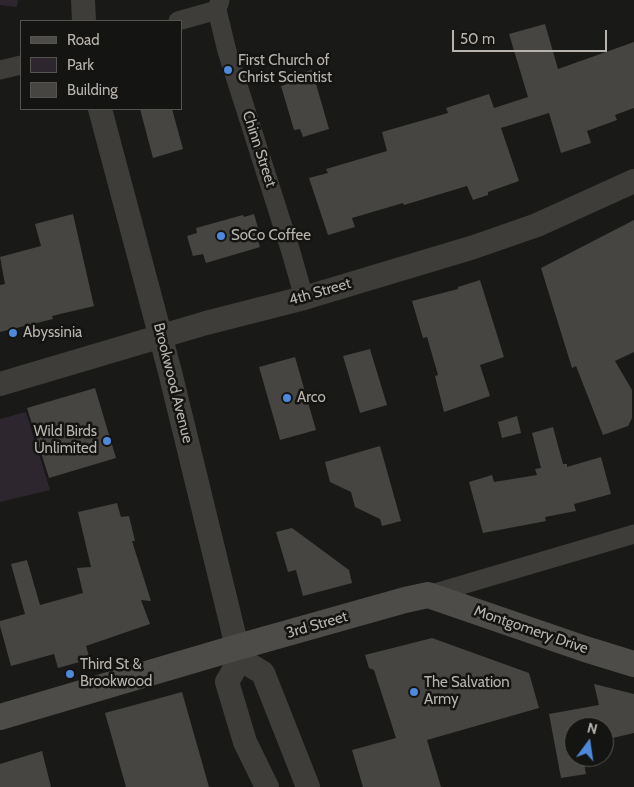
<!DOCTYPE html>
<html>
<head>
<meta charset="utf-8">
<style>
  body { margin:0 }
  #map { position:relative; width:634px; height:787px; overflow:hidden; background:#191918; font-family:Cabin,sans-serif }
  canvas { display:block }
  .legend { position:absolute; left:20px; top:20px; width:162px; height:90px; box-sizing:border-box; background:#141413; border:1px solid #565450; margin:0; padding:6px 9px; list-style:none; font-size:15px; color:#b8b3ac }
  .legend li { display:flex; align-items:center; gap:10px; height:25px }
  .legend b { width:25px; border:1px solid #565450 }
  .north { position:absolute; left:564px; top:717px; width:50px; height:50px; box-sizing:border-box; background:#141413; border:1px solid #565450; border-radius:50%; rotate:14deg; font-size:14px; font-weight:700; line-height:20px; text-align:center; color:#b8b3ac }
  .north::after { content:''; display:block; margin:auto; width:18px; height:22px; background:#4e89db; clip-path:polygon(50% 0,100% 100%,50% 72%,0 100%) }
  .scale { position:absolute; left:452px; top:30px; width:155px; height:22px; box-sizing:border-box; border:2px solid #b8b3ac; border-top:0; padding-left:6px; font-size:15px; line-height:18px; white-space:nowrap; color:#b8b3ac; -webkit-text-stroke:4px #141413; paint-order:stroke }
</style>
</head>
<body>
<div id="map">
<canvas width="634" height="787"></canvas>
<ul class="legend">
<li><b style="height:6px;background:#4e4c48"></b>Road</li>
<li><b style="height:14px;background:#2e262e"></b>Park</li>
<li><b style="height:14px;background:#464542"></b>Building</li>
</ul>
<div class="north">N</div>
<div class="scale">50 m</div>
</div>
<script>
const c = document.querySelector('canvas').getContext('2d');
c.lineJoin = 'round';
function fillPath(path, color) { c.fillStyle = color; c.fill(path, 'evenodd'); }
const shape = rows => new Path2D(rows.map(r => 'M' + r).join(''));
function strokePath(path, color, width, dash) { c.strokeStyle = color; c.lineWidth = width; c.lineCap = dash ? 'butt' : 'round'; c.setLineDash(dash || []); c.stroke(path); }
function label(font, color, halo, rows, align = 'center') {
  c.font = font + ' Cabin,sans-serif'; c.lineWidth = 5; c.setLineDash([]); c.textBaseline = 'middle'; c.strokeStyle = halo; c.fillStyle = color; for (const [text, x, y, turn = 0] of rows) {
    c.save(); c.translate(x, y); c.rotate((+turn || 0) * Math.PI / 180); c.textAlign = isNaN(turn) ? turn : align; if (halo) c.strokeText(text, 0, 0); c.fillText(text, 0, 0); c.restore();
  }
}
fillPath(shape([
  [0,0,18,0,17,7,0,5],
  [26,412,50,490,0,502,0,419]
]), '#2e262e');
fillPath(shape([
  [545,24,558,69,634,42,634,108,615,115,617,120,587,131,591,143,561,153,549,113,501,128,519,181,488,192,488,195,473,200,467,186,404,205,403,203,352,218,355,227,328,235,309,178,328,173,326,169,387,151,382,132,448,113,446,108,489,94,494,108,528,97,509,34],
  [312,70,329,129,303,137,300,129,294,130,281,86,297,81,295,74],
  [140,109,172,109,183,149,153,158],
  [73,214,94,306,52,316,53,319,0,332,0,285,5,284,0,257,41,246,35,224],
  [254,214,259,231,255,232,260,247,206,263,203,254,193,256,187,236,197,233,196,228,243,215,244,217],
  [634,220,634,352,615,361,632,390,632,418,628,426,603,435,576,366,572,368,541,268],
  [480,280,504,357,480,365,490,396,444,412,435,376,438,375,427,337,423,338,412,301,458,289,458,287],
  [370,349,387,405,360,413,343,356],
  [295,357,316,430,280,440,259,367],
  [95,388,116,458,49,478,27,408],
  [517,416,521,433,502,438,498,422],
  [553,427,563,464,567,464,567,467,601,457,611,494,574,504,576,511,545,517,546,521,483,533,469,482,492,475,494,482,537,475,535,469,541,468,532,433],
  [380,446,401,521,382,526,380,519,355,507,351,492,330,482,325,462],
  [117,503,121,517,129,516,135,541,132,541,151,601,141,600,150,624,86,646,90,659,58,668,54,654,11,666,0,626,0,621,25,614,11,564,27,560,40,605,83,593,77,568,91,567,78,512],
  [292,528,349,570,352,583,303,596,296,570,288,572,276,532],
  [432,638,529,673,539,708,427,740,441,787,363,787,352,750,396,738,374,670,369,668,365,655],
  [594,684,634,694,634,733,604,740,604,727,574,727,574,757,583,757,586,774,561,778,549,714,599,705],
  [182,692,209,787,126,787,105,713],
  [42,751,51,787,0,787,0,764]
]), '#464542');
strokePath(shape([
  [220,0,217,10,227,51,291,252,304,298],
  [178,21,217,10],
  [0,70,21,65],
  [428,595,634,534]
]), '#3e3d39', 19);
strokePath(shape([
  [83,0,84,21],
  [100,109,170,372,240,659,227,682,245,742,267,787],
  [0,384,206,323,304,298,474,247,537,225,634,181],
  [240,659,263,673,308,787]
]), '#3e3d39', 24);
strokePath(shape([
  [0,717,238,647,405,600,428,595,585,649,634,664]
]), '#4e4c48', 26);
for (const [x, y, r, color] of [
  [228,70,5,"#4e89db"],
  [221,236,5,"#4e89db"],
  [13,333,5,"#4e89db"],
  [287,398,5,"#4e89db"],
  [107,441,5,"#4e89db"],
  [70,674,5,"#4e89db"],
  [414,692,5,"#4e89db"]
]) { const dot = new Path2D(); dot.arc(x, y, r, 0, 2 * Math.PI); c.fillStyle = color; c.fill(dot); strokePath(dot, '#141413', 2); }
label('15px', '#b8b3ac', '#141413', [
  ["First Church of",238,61],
  ["Christ Scientist",238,78],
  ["SoCo Coffee",231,236],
  ["Abyssinia",23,333],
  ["Arco",297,398],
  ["Wild Birds",97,432,"right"],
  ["Unlimited",97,449,"right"],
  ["Third St &",80,665],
  ["Brookwood",80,682],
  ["The Salvation",424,683],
  ["Army",424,700]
], 'left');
label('15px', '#b8b3ac', '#141413', [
  ["Chinn Street",259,149,72],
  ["4th Street",320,292,-16],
  ["Brookwood Avenue",173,383,76],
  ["3rd Street",317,625,-16],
  ["Montgomery Drive",531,630,19]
]);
</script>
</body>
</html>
